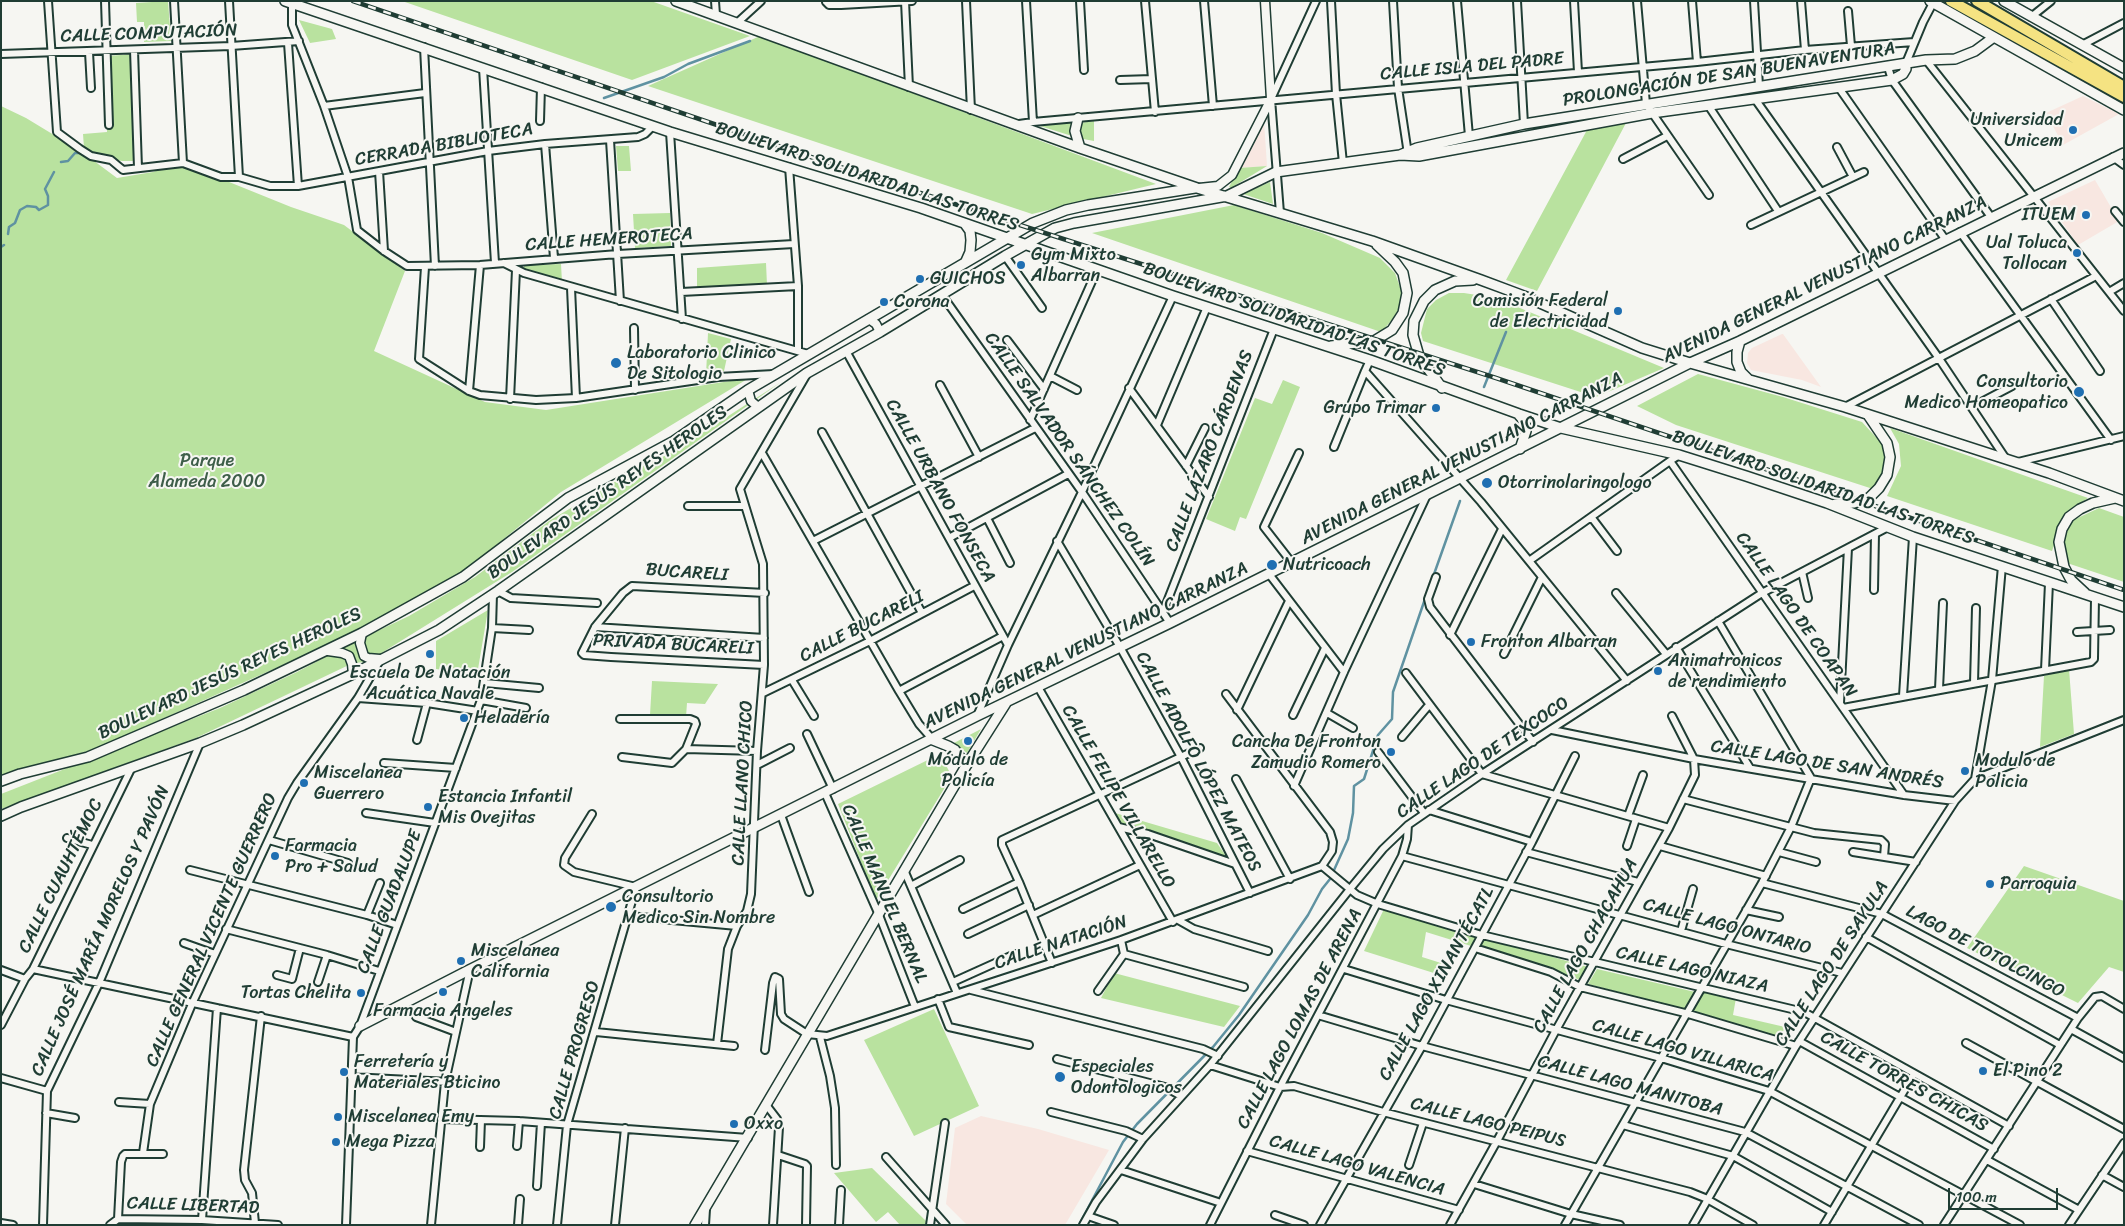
<!DOCTYPE html>
<html>
<head>
<meta charset="utf-8">
<style>
  body { margin:0 }
  #map { position:relative; width:2125px; height:1226px; overflow:hidden; background:#f6f6f2; font-family:Sriracha,sans-serif }
  canvas { display:block }
  .frame { position:absolute; inset:0; border:2px solid #1f3d34; pointer-events:none }
  .scale { position:absolute; left:1948px; top:1188px; width:110px; height:22px; box-sizing:border-box; border:2px solid #1f3d34; border-top:0; padding-left:6px; font-size:15px; line-height:18px; white-space:nowrap; color:#1f3d34; -webkit-text-stroke:4px #f6f6f2; paint-order:stroke }
</style>
</head>
<body>
<div id="map">
<canvas width="2125" height="1226"></canvas>
<div class="frame"></div>
<div class="scale">100 m</div>
</div>
<script>
const c = document.querySelector('canvas').getContext('2d');
c.lineJoin = 'round';
function fillPath(path, color) { c.fillStyle = color; c.fill(path, 'evenodd'); }
const shape = rows => new Path2D(rows.map(r => 'M' + r).join(''));
function strokePath(path, color, width, dash) { c.strokeStyle = color; c.lineWidth = width; c.lineCap = dash ? 'butt' : 'round'; c.setLineDash(dash || []); c.stroke(path); }
function label(font, color, halo, rows, align = 'center') {
  c.font = font + ' Sriracha,sans-serif'; c.lineWidth = 4; c.setLineDash([]); c.textBaseline = 'middle'; c.strokeStyle = halo; c.fillStyle = color; for (const [text, x, y, turn = 0] of rows) {
    c.save(); c.translate(x, y); c.rotate((+turn || 0) * Math.PI / 180); c.textAlign = isNaN(turn) ? turn : align; if (halo) c.strokeText(text, 0, 0); c.fillText(text, 0, 0); c.restore();
  }
}
fillPath(shape([
  [2083,96,2119,114,2063,145,2046,113],
  [1264,121,1267,166,1239,168],
  [2095,180,2119,221,2078,245,2048,202],
  [1782,334,1783,334,1821,387,1802,380,1751,370,1747,363,1748,353,1752,348],
  [981,1116,1038,1129,1109,1150,1065,1225,967,1225,946,1204,955,1128]
]), '#f8e7e1');
fillPath(shape([
  [168,1,171,41,144,42,144,22,137,22,136,3],
  [402,1,651,1,750,36,632,80],
  [299,20,332,29,336,39,310,43],
  [760,36,1156,184,1032,214,648,86],
  [132,54,136,161,122,161,101,157,84,148,83,134,107,132,107,128,112,127,109,56],
  [1,106,26,118,82,152,117,178,153,172,182,161,187,165,291,207,344,225,405,271,374,351,485,402,546,410,749,378,561,492,461,574,343,638,95,749,1,776],
  [1094,121,1094,141,1078,138,1080,123],
  [1071,122,1072,136,1040,126],
  [1626,123,1537,291,1506,280,1587,130],
  [616,146,629,146,631,171,618,171],
  [1267,166,1231,188,1229,187,1239,168],
  [1270,182,1273,204,1243,194],
  [1234,205,1322,233,1380,258,1395,273,1401,290,1401,305,1392,320,1381,332,1092,233],
  [670,213,671,246,635,248,633,214],
  [766,263,767,285,697,291,697,268],
  [561,264,562,282,524,273,524,265],
  [1449,293,1464,293,1496,298,1664,368,1596,397,1423,341,1421,333,1427,309,1436,300],
  [708,333,731,339,724,371,706,375],
  [1698,374,1783,397,1862,422,1886,448,1886,470,1873,489,1676,425,1637,406],
  [1283,380,1300,387,1246,519,1240,517,1235,531,1206,519,1255,398,1272,404],
  [781,382,512,572,367,662,353,663,196,738,1,809,1,794,220,708,297,672,354,642,409,616,475,577,549,521,638,468,671,453],
  [1890,428,2088,498,2065,513,2052,551,1887,496,1901,466,1899,444],
  [2099,508,2124,517,2124,582,2064,562,2061,549,2067,523],
  [488,610,477,675,436,669,436,641],
  [2069,669,2074,734,2040,747,2044,676],
  [652,681,718,684,705,704,687,703,686,717,650,715],
  [981,729,967,753,954,743],
  [940,754,949,771,947,784,876,900,838,804],
  [1115,813,1217,843,1226,856,1122,824],
  [2024,866,2124,901,2124,972,2109,967,2078,1003,1967,948],
  [1384,909,1588,967,1581,980,1426,932,1422,957,1441,963,1437,974,1364,951],
  [1597,969,1695,992,1684,1009,1588,984],
  [1114,973,1240,1006,1224,1027,1101,998],
  [1705,991,1736,998,1733,1015,1785,1027,1780,1039,1691,1015],
  [934,1009,979,1106,914,1136,864,1040],
  [872,1168,926,1221,925,1225,900,1225,888,1212,876,1222,834,1173]
]), '#b9e29f');
strokePath(shape([
  [604,98,664,77,688,64,750,41],
  [61,162,68,161,75,153,83,153],
  [8,234,9,227,15,223,20,210,27,206,36,207,39,210,48,205,48,196,45,189,54,172],
  [1,247,4,245],
  [1484,387,1506,332],
  [1433,577,1460,501],
  [1079,1225,1123,1142,1137,1124,1213,1047,1239,1015,1308,915,1322,889,1330,879,1348,839,1353,813,1354,786,1364,779,1378,735,1392,719,1393,692,1425,599]
]), '#5f92a1', 2.5);
const minor = shape([
  [48,1,57,132,80,149,91,156,111,160,123,170,183,163,221,177,239,177,270,186,298,186,488,151,545,144,638,137,645,134,653,126],
  [105,1,109,125],
  [174,1,183,163],
  [229,1,239,177],
  [715,1,716,15],
  [829,1,826,2,829,5,841,5,912,1],
  [905,1,909,87],
  [966,1,971,110],
  [1080,1,1084,70],
  [1145,1,1155,112],
  [1204,1,1213,106],
  [1331,1,1336,94,1343,163],
  [1393,1,1398,88,1408,154],
  [1457,1,1469,136],
  [1517,1,1524,124],
  [1574,1,1578,72],
  [1637,1,1646,104,1709,195],
  [1692,1,1697,62],
  [1754,1,1759,86],
  [1801,1,1805,50],
  [292,4,292,25,324,106,348,177,357,230,384,251,407,266,480,265,618,254,794,244],
  [1848,11,1851,46],
  [2031,17,2051,1],
  [737,23,761,1],
  [288,43,298,186],
  [2082,45,2124,23],
  [424,47,435,266],
  [134,50,138,168],
  [89,52,91,88],
  [1,54,231,46,299,41],
  [1926,60,2124,311],
  [1906,63,1923,22,1933,3],
  [1888,67,1892,80,1991,217],
  [483,68,495,263],
  [1120,80,1152,79],
  [1839,88,1945,239],
  [1755,99,1938,357,2006,459],
  [1708,105,1778,211],
  [324,106,425,93],
  [540,121,541,87],
  [1033,122,1697,62,1805,50,1914,42],
  [1019,124,1033,122,1026,1],
  [670,132,682,319],
  [610,140,620,301],
  [545,144,554,258],
  [1837,147,1853,177],
  [2113,157,2124,165],
  [1623,159,1667,136],
  [789,167,798,286,798,351],
  [379,171,384,251],
  [2115,211,2124,222],
  [1280,213,1271,99,1316,1],
  [1751,225,1864,172],
  [1960,232,2111,440],
  [1005,256,1042,308],
  [504,263,524,273,808,354],
  [425,267,419,359,469,391,480,395,536,400,576,398,718,377,774,374],
  [571,288,576,398],
  [681,292,798,286],
  [2109,292,2124,283],
  [942,295,1082,492,1170,623],
  [2051,299,2100,371],
  [634,328,635,390],
  [1007,340,1044,389],
  [846,351,1008,645],
  [1370,360,1365,371,1481,502,1627,681],
  [1050,376,1077,390],
  [940,385,979,457],
  [1129,388,1209,497],
  [469,391,480,265],
  [510,399,516,270],
  [1845,407,2096,276],
  [1972,407,2012,386],
  [1030,420,1097,270],
  [1157,425,1207,307],
  [822,432,922,613],
  [1334,447,1365,371],
  [762,453,899,691,919,724,933,740],
  [1679,455,1670,461,1904,795],
  [2018,462,2124,436],
  [1186,466,1205,428],
  [688,506,745,506],
  [987,518,1010,563],
  [1592,518,1617,551],
  [949,538,1068,474],
  [813,541,1035,428],
  [1057,541,1120,647,1181,757,1250,893],
  [1529,561,1670,461],
  [1292,563,1264,527,1299,453],
  [1802,572,1808,598],
  [1269,574,1344,672],
  [1436,577,1428,599,1430,607,1533,742],
  [1874,590,1875,534],
  [498,591,511,598,597,603],
  [1616,593,1666,654],
  [1163,612,1274,329],
  [595,627,764,638],
  [492,628,529,630],
  [2077,632,2110,630],
  [1450,635,1502,529],
  [1676,647,1750,768],
  [1504,654,1542,577],
  [764,665,611,657,584,655,582,653,595,627,623,593,632,586,765,593],
  [2045,670,2049,583],
  [1406,673,1482,774,1669,828],
  [792,680,814,716],
  [485,683,539,688],
  [1974,683,1976,608],
  [1038,687,1173,922],
  [1939,689,1943,603],
  [899,691,1003,636],
  [763,693,870,641,974,586],
  [1903,696,1913,537],
  [358,698,427,703,478,711],
  [481,700,526,708],
  [1840,703,1848,548],
  [1843,708,2091,662,2094,659,2095,598],
  [1237,710,1289,601],
  [1327,713,1353,728],
  [1293,715,1325,648],
  [977,716,1008,645,1082,492,1173,296],
  [620,719,690,719,695,721,696,724,686,749,672,763,622,757],
  [1552,730,1694,759,1904,795,1955,801],
  [807,734,833,789],
  [1402,737,1429,705],
  [417,740,427,703],
  [686,749,757,751],
  [1378,752,1424,813],
  [384,763,456,768],
  [757,765,790,748],
  [1236,779,1290,879],
  [1975,779,1992,680,2002,566],
  [1294,786,1344,672,1427,495],
  [825,793,879,915,915,1007],
  [1683,799,1814,833,1881,840,1885,844,1884,857],
  [1429,810,1532,842],
  [366,813,435,823],
  [781,815,809,892],
  [1628,816,1643,775],
  [1119,827,1148,834,1235,864],
  [67,838,92,845],
  [269,840,348,863],
  [1627,846,1636,819],
  [1660,846,1766,876],
  [1526,852,1638,882],
  [1779,852,1816,862],
  [1853,852,1916,862],
  [1402,856,1726,944,1842,973],
  [1322,866,1357,895,1378,904,1482,935,1804,1012,2009,1126],
  [190,870,367,915,397,925],
  [904,870,957,993],
  [1762,883,1882,914,2078,1018],
  [911,886,960,860],
  [963,909,1019,882],
  [1746,910,1779,917],
  [367,915,380,883],
  [1033,915,1140,865],
  [629,916,737,926],
  [1178,920,1194,929,1268,951],
  [226,929,327,955,379,971],
  [1681,931,1693,889],
  [968,934,1029,905],
  [1866,937,2060,1045],
  [1121,940,1124,954,1244,987],
  [184,943,215,954],
  [1475,948,1551,972,1580,987,1685,1013,1796,1046],
  [1052,963,1019,882,1002,845,1002,840,1200,748],
  [33,969,353,1037],
  [1344,969,1446,1000,1661,1058,1769,1091,2020,1225],
  [1,970,25,979],
  [277,975,292,979,300,948],
  [318,982,327,955],
  [953,982,1015,954],
  [971,990,1203,1049,1218,1056],
  [1098,991,1124,954],
  [938,999,949,1027,1029,1045],
  [1318,1015,1422,1046,1745,1132,1919,1225],
  [416,1017,456,1032],
  [1,1025,25,979,33,969,132,767],
  [2071,1029,2124,1058],
  [596,1032,734,1046],
  [820,1037,830,1076,835,1108,836,1165],
  [1799,1041,1994,1149],
  [1966,1043,2124,1129],
  [717,1044,728,949,737,926,747,911,751,894,757,751,764,665,763,564,740,489,807,374],
  [765,1050,773,983,775,977,779,979,781,1014,784,1019,807,1034,827,1036,1121,940,1322,866,1332,851,1333,842,1330,832,1226,694],
  [1057,1059,1165,1087,1181,1096],
  [1210,1065,1280,1087,1294,1086,1383,1112,1690,1192,1705,1198,1753,1225],
  [351,1077,469,1083],
  [1,1078,47,1091],
  [119,1102,150,1104],
  [767,1106,777,1119,779,1127,773,1225],
  [1051,1112,1126,1131,1143,1139],
  [46,1113,75,1118],
  [441,1119,519,1121,748,1138],
  [1623,1125,1733,1156,1832,1212],
  [517,1146,519,1121],
  [480,1147,481,1120],
  [1247,1151,1459,1210],
  [143,1153,150,1104,192,1004,288,798,297,783,358,698,379,662],
  [778,1155,805,1164,807,1166,806,1225],
  [886,1157,946,1225],
  [1987,1160,2079,1210],
  [1409,1165,1423,1123],
  [1121,1170,1221,1203],
  [2102,1175,2124,1187],
  [1474,1184,1571,1214,1620,1225],
  [537,1186,541,1123],
  [1275,1215,1304,1225],
  [1088,1216,1114,1225],
  [118,1219,121,1162,123,1156,125,1154,163,1154],
  [202,1220,217,1008],
  [1,1223,13,1225],
  [255,1223,252,1193,245,1180,244,1170,261,1016],
  [43,1225,47,1091,99,983,200,743],
  [110,1225,118,1219,202,1220,278,1225],
  [346,1225,353,1037,360,1026,481,700,492,628,493,594],
  [431,1225,445,1082,470,969],
  [518,1225,520,1199],
  [557,1225,567,1125,636,887,574,872,564,865,565,858,592,814],
  [615,1225,625,1128],
  [705,1225,706,1209],
  [839,1225,841,1190],
  [930,1225,945,1123],
  [1083,1225,1096,1202,1143,1139,1210,1065,1350,889,1383,849,1408,825,1482,774,1762,593,1888,527],
  [1210,1225,1280,1087,1402,856,1407,839,1408,825],
  [1320,1225,1422,1046,1532,842,1575,756],
  [1450,1225,1497,1141,1556,1030,1669,828,1695,775,1694,759,1672,716],
  [1565,1225,1762,883,1791,827,1811,778,1718,621],
  [1693,1225,1796,1046,1955,801,1975,779,2124,720],
  [1824,1225,1914,1074],
  [1944,1225,2078,1018,2095,997,2102,996,2124,1009],
  [2069,1225,2124,1143]
]);
const tertiary = shape([
  [1199,188,1218,186,1232,175,1271,99,1265,1],
  [869,319,876,324,880,332],
  [748,390,751,401,758,407],
  [362,633,360,643,364,656,368,658,380,659],
  [328,651,342,653,349,656,352,664,353,674]
]);
const secondary = shape([
  [285,1,670,132,921,208,1173,296,1370,360,1519,414,1561,428,1679,455,1746,476,1827,503,1913,537,2124,607],
  [676,1,1080,148,1197,188,1372,241,1481,280,1524,296,1642,348,1690,363,1845,407,2049,473,2124,501],
  [1930,1,2124,110],
  [2004,1,2124,68],
  [1078,118,1075,131,1080,148],
  [1400,155,1417,148,1524,124,1926,60,1955,59,1975,51,1994,37],
  [965,224,970,231,971,240,970,252,966,261],
  [1740,341,1737,352,1737,362,1741,372,1748,379],
  [1331,346,1374,341,1392,330,1403,313,1407,293,1403,273,1395,262,1377,245],
  [1442,388,1419,356,1413,335,1414,321,1424,301,1435,290,1455,281,1473,280],
  [1519,415,1525,422,1526,431,1520,449],
  [1835,504,1854,503,1869,498,1879,488,1887,475,1890,457,1887,443,1868,415],
  [2085,593,2071,580,2064,567,2059,542,2062,529,2069,517,2080,509,2093,503,2115,498],
  [933,740,948,746,955,750,966,766],
  [1,781,20,774,88,757,244,690,362,633,463,577,568,498,674,441,748,390,1033,223,1066,210,1088,205,1195,188],
  [1,816,21,807,200,743,243,725,353,674,439,630,498,591,807,373,880,332,1005,256,1055,228,1074,223,1227,196,1276,172,1400,155,1419,156,1652,113,1892,80,1903,74,1906,69,1906,63],
  [360,1026,467,971,977,716,1170,623,1690,363,1740,341,2124,153],
  [695,1225,966,766,1006,703]
]);
const trunk = shape([
  [1951,1,2124,97],
  [1977,1,2124,87]
]);
strokePath(minor, '#1f3d34', 10);
strokePath(tertiary, '#1f3d34', 11);
strokePath(secondary, '#1f3d34', 12);
strokePath(trunk, '#1f3d34', 14);
strokePath(minor, '#f6f6f2', 6);
strokePath(tertiary, '#f6f6f2', 8);
strokePath(secondary, '#f6f6f2', 9);
strokePath(trunk, '#f5e382', 10);
const rail = shape([
  [353,1,855,172,1496,378,2124,590]
]);
strokePath(rail, '#1f3d34', 4.5);
strokePath(rail, '#f6f6f2', 2.5, [8]);
for (const [x, y, r, color] of [
  [2073,130,5,"#1f6fb2"],
  [2086,215,5,"#1f6fb2"],
  [2077,253,5,"#1f6fb2"],
  [1021,265,5,"#1f6fb2"],
  [920,279,5,"#1f6fb2"],
  [884,302,5,"#1f6fb2"],
  [1618,311,5,"#1f6fb2"],
  [616,363,6,"#1f6fb2"],
  [2079,392,6,"#1f6fb2"],
  [1436,408,5,"#1f6fb2"],
  [1487,483,6,"#1f6fb2"],
  [1272,565,6,"#1f6fb2"],
  [1471,642,5,"#1f6fb2"],
  [430,654,5,"#1f6fb2"],
  [1658,671,5,"#1f6fb2"],
  [464,718,5,"#1f6fb2"],
  [968,741,5,"#1f6fb2"],
  [1391,752,5,"#1f6fb2"],
  [1965,771,5,"#1f6fb2"],
  [304,783,5,"#1f6fb2"],
  [428,807,5,"#1f6fb2"],
  [275,856,5,"#1f6fb2"],
  [1990,884,5,"#1f6fb2"],
  [611,907,6,"#1f6fb2"],
  [461,961,5,"#1f6fb2"],
  [443,992,5,"#1f6fb2"],
  [361,993,5,"#1f6fb2"],
  [1983,1071,5,"#1f6fb2"],
  [344,1072,5,"#1f6fb2"],
  [1060,1077,6,"#1f6fb2"],
  [338,1117,5,"#1f6fb2"],
  [734,1124,5,"#1f6fb2"],
  [336,1142,5,"#1f6fb2"]
]) { const dot = new Path2D(); dot.arc(x, y, r, 0, 2 * Math.PI); c.fillStyle = color; c.fill(dot); strokePath(dot, '#f6f6f2', 2); }
label('18px', '#1f3d34', '#f6f6f2', [
  ["CALLE COMPUTACIÓN",149,34,-2],
  ["CALLE ISLA DEL PADRE",1472,67,-5],
  ["PROLONGACIÓN DE SAN BUENAVENTURA",1729,75,-9],
  ["CERRADA BIBLIOTECA",444,145,-10],
  ["BOULEVARD SOLIDARIDAD LAS TORRES",867,177,18],
  ["CALLE HEMEROTECA",609,240,-4],
  ["AVENIDA GENERAL VENUSTIANO CARRANZA",1825,280,-26],
  ["BOULEVARD SOLIDARIDAD LAS TORRES",1294,320,19],
  ["CALLE SALVADOR SÁNCHEZ COLÍN",1069,450,55],
  ["CALLE LÁZARO CÁRDENAS",1210,451,-69],
  ["AVENIDA GENERAL VENUSTIANO CARRANZA",1462,459,-27],
  ["BOULEVARD SOLIDARIDAD LAS TORRES",1823,488,19],
  ["CALLE URBANO FONSECA",940,491,61],
  ["BOULEVARD JESÚS REYES HEROLES",608,493,-35],
  ["BUCARELI",687,573,4],
  ["CALLE LAGO DE COAPAN",1796,615,55],
  ["CALLE BUCARELI",862,627,-27],
  ["PRIVADA BUCARELI",673,645,3],
  ["AVENIDA GENERAL VENUSTIANO CARRANZA",1086,646,-26],
  ["BOULEVARD JESÚS REYES HEROLES",230,674,-25],
  ["CALLE LAGO DE TEXCOCO",1483,758,-34],
  ["CALLE ADOLFO LÓPEZ MATEOS",1198,762,62],
  ["CALLE LAGO DE SAN ANDRÉS",1827,765,9],
  ["CALLE LLANO CHICO",743,783,-87],
  ["CALLE FELIPE VILLARELLO",1118,797,60],
  ["CALLE CUAUHTÉMOC",61,876,-64],
  ["CALLE MANUEL BERNAL",884,894,67],
  ["CALLE GUADALUPE",390,902,-69],
  ["CALLE LAGO ONTARIO",1727,927,15],
  ["CALLE GENERAL VICENTE GUERRERO",212,930,-66],
  ["CALLE JOSÉ MARÍA MORELOS Y PAVÓN",101,931,-66],
  ["CALLE NATACIÓN",1061,943,-18],
  ["CALLE LAGO CHACAHUA",1586,946,-61],
  ["LAGO DE TOTOLCINGO",1985,952,28],
  ["CALLE LAGO DE SAYULA",1832,964,-57],
  ["CALLE LAGO NIAZA",1692,970,13],
  ["CALLE LAGO XINANTÉCATL",1437,984,-61],
  ["CALLE LAGO LOMAS DE ARENA",1300,1019,-62],
  ["CALLE PROGRESO",575,1050,-74],
  ["CALLE LAGO VILLARICA",1683,1051,16],
  ["CALLE TORRES CHICAS",1904,1082,29],
  ["CALLE LAGO MANITOBA",1630,1086,15],
  ["CALLE LAGO PEIPUS",1488,1123,14],
  ["CALLE LAGO VALENCIA",1357,1166,16],
  ["CALLE LIBERTAD",193,1206,2]
]);
label('18px', '#1f3d34', '#f6f6f2', [
  ["Universidad",2063,120,"right"],
  ["Unicem",2063,141,"right"],
  ["ITUEM",2076,215,"right"],
  ["Ual Toluca",2067,243,"right"],
  ["Tollocan",2067,264,"right"],
  ["Gym Mixto",1031,255],
  ["Albarran",1031,276],
  ["GUICHOS",930,279],
  ["Comisión Federal",1608,301,"right"],
  ["de Electricidad",1608,322,"right"],
  ["Corona",894,302],
  ["Laboratorio Clinico",627,353],
  ["De Sitologio",627,374],
  ["Consultorio",2068,382,"right"],
  ["Medico Homeopatico",2068,403,"right"],
  ["Grupo Trimar",1426,408,"right"],
  ["Otorrinolaringologo",1498,483],
  ["Nutricoach",1283,565],
  ["Fronton Albarran",1481,642],
  ["Animatronicos",1668,661],
  ["de rendimiento",1668,682],
  ["Escuela De Natación",430,673,"center"],
  ["Acuática Navale",430,694,"center"],
  ["Heladería",474,718],
  ["Cancha De Fronton",1381,742,"right"],
  ["Zamudio Romero",1381,763,"right"],
  ["Módulo de",968,760,"center"],
  ["Policía",968,781,"center"],
  ["Modulo de",1975,761],
  ["Policia",1975,782],
  ["Miscelanea",314,773],
  ["Guerrero",314,794],
  ["Estancia Infantil",438,797],
  ["Mis Ovejitas",438,818],
  ["Farmacia",285,846],
  ["Pro + Salud",285,867],
  ["Parroquia",2000,884],
  ["Consultorio",622,897],
  ["Medico Sin Nombre",622,918],
  ["Miscelanea",471,951],
  ["California",471,972],
  ["Tortas Chelita",351,993,"right"],
  ["Farmacia Angeles",443,1011,"center"],
  ["Ferretería y",354,1062],
  ["Materiales Bticino",354,1083],
  ["Especiales",1071,1067],
  ["Odontologicos",1071,1088],
  ["El Pino 2",1993,1071],
  ["Miscelanea Emy",348,1117],
  ["Oxxo",744,1124],
  ["Mega Pizza",346,1142]
], 'left');
label('18px', '#3e5e49', '#f6f6f2', [
  ["Parque",207,461],
  ["Alameda 2000",207,482]
]);
</script>
</body>
</html>
